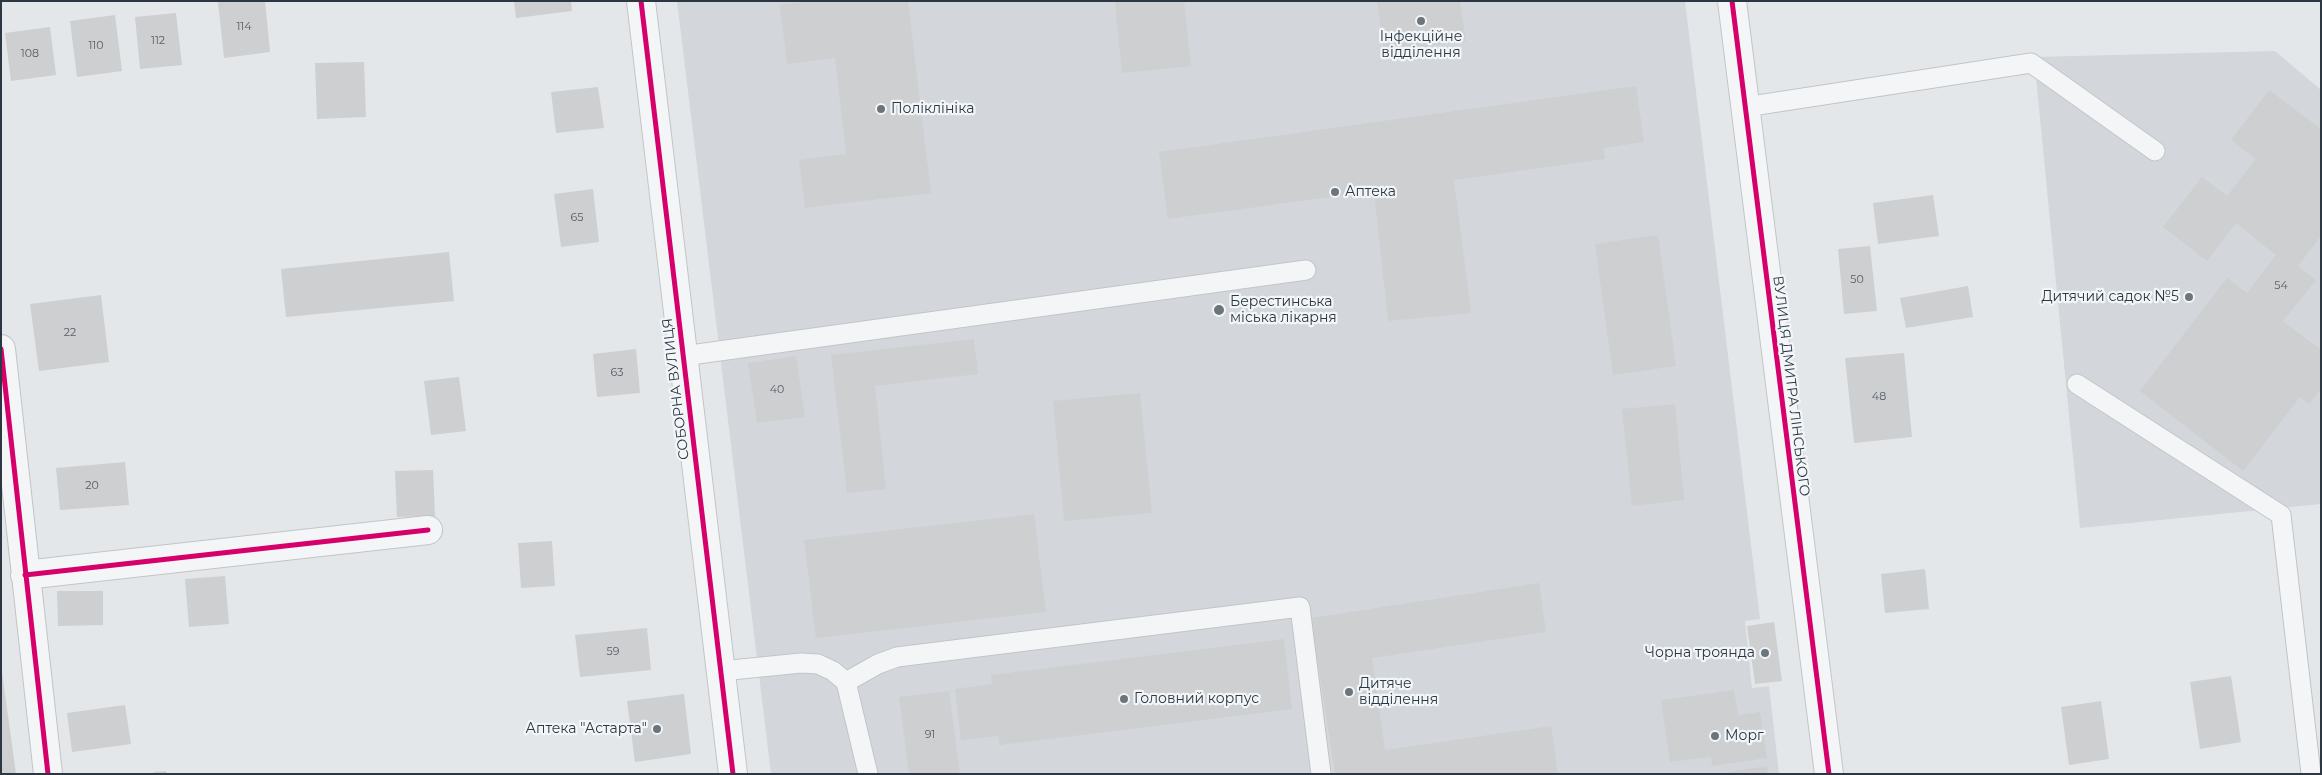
<!DOCTYPE html>
<html>
<head>
<meta charset="utf-8">
<style>
  body { margin:0 }
  #map { position:relative; width:2322px; height:775px; overflow:hidden; background:#e4e7e9; font-family:Montserrat,sans-serif }
  canvas { display:block }
  .frame { position:absolute; inset:0; border:2px solid #2c3742; pointer-events:none }
</style>
</head>
<body>
<div id="map">
<canvas width="2322" height="775"></canvas>
<div class="frame"></div>
</div>
<script>
const c = document.querySelector('canvas').getContext('2d');
c.lineJoin = 'round';
function fillPath(path, color) { c.fillStyle = color; c.fill(path, 'evenodd'); }
const shape = rows => new Path2D(rows.map(r => 'M' + r).join(''));
function strokePath(path, color, width, dash) { c.strokeStyle = color; c.lineWidth = width; c.lineCap = dash ? 'butt' : 'round'; c.setLineDash(dash || []); c.stroke(path); }
function label(font, color, halo, rows, align = 'center') {
  c.font = font + ' Montserrat,sans-serif'; c.lineWidth = 4.5; c.setLineDash([]); c.textBaseline = 'middle'; c.strokeStyle = halo; c.fillStyle = color; for (const [text, x, y, turn = 0] of rows) {
    c.save(); c.translate(x, y); c.rotate((+turn || 0) * Math.PI / 180); c.textAlign = isNaN(turn) ? turn : align; if (halo) c.strokeText(text, 0, 0); c.fillText(text, 0, 0); c.restore();
  }
}
fillPath(shape([
  [677,1,1685,1,1760,619,1745,621,1752,688,1769,686,1779,774,771,774],
  [2275,51,2321,90,2321,504,2080,528,2034,57]
]), '#d3d7dc');
fillPath(shape([
  [229,1,265,1,270,52,224,58,218,2],
  [514,1,571,1,572,11,516,18],
  [809,1,908,1,931,193,805,208,799,160,846,154,835,58,787,64,780,5],
  [1115,1,1184,1,1191,66,1122,73],
  [1377,1,1460,1,1466,41,1384,52],
  [176,13,182,65,140,69,135,17],
  [115,15,122,71,77,77,70,21],
  [50,27,56,75,11,81,5,33],
  [364,62,366,117,317,119,315,63],
  [1636,86,1644,142,1603,148,1605,159,1454,180,1471,313,1388,321,1374,191,1168,219,1159,152],
  [598,87,604,128,556,133,551,92],
  [2269,90,2321,129,2321,236,2298,266,2316,280,2283,321,2321,350,2321,389,2309,404,2300,397,2243,471,2140,391,2227,278,2247,293,2276,255,2236,223,2207,261,2163,227,2202,177,2227,196,2256,159,2231,140],
  [593,189,599,242,561,247,554,194],
  [1933,195,1939,236,1878,244,1873,203],
  [1658,235,1676,366,1613,375,1595,244],
  [1870,246,1877,311,1844,314,1838,249],
  [449,252,454,301,286,317,281,269],
  [1968,286,1973,317,1906,328,1900,298],
  [101,295,109,362,39,371,30,304],
  [974,339,978,374,875,386,886,489,847,493,831,355],
  [636,349,640,393,597,397,593,354],
  [1904,353,1912,437,1854,443,1845,358],
  [796,356,805,417,757,423,748,363],
  [459,377,466,431,431,435,424,381],
  [1140,393,1152,513,1064,521,1053,401],
  [1675,404,1684,500,1632,506,1622,409],
  [125,462,129,505,60,510,56,468],
  [433,470,435,516,397,517,395,471],
  [1034,514,1046,612,816,638,804,540],
  [552,541,555,586,521,588,518,543],
  [1925,569,1929,609,1885,613,1881,574],
  [225,576,229,624,189,627,185,579],
  [1539,583,1546,632,1372,658,1385,750,1551,726,1558,774,1335,774,1311,618],
  [57,591,103,591,103,625,58,626],
  [1774,622,1782,681,1755,684,1747,626],
  [647,628,651,670,580,677,575,635],
  [1284,639,1292,709,1000,745,998,736,961,740,955,689,992,684,991,675],
  [1,672,2,672,16,774,1,774],
  [2231,676,2241,742,2200,749,2190,682],
  [1734,690,1738,715,1760,712,1767,758,1712,766,1711,757,1670,762,1661,700],
  [949,691,960,774,909,774,899,697],
  [684,694,691,754,635,762,627,701],
  [2101,701,2109,759,2069,765,2061,707],
  [125,705,131,744,72,752,67,713],
  [1767,766,1768,774,1722,774,1722,773],
  [166,771,167,774,154,774,154,772]
]), '#cdcfd1');
const lane = shape([
  [1745,107,2031,63,2155,151],
  [683,356,1306,270],
  [2077,384,2281,515,2311,774],
  [721,671,801,663,818,664,833,671,846,682,868,774],
  [846,682,878,664,897,657,1300,607,1321,774]
]);
const street = shape([
  [641,1,733,774],
  [1732,1,1829,774],
  [1,349,48,774],
  [25,575,428,530]
]);
strokePath(lane, '#c2c5c7', 21);
strokePath(street, '#c2c5c7', 30);
strokePath(lane, '#f4f5f6', 19);
strokePath(street, '#f4f5f6', 28);
strokePath(shape([
  [641,1,733,774],
  [1732,1,1829,774],
  [1,349,48,774],
  [25,575,428,530]
]), '#d6006c', 5);
for (const [x, y, r, color] of [
  [1421,21,5,"#6c757c"],
  [881,109,5,"#6c757c"],
  [1335,192,5,"#6c757c"],
  [2189,297,5,"#6c757c"],
  [1219,310,6,"#6c757c"],
  [1765,653,5,"#6c757c"],
  [1349,692,5,"#6c757c"],
  [1124,699,5,"#6c757c"],
  [657,729,5,"#6c757c"],
  [1715,736,5,"#6c757c"]
]) { const dot = new Path2D(); dot.arc(x, y, r, 0, 2 * Math.PI); c.fillStyle = color; c.fill(dot); strokePath(dot, '#f3f6f8', 2); }
label('11px', '#555e66', null, [
  ["114",244,27],
  ["112",158,41],
  ["110",96,46],
  ["108",30,54],
  ["65",577,218],
  ["50",1857,280],
  ["54",2281,286],
  ["22",70,333],
  ["63",617,373],
  ["40",777,390],
  ["48",1879,397],
  ["20",92,486],
  ["59",613,652],
  ["91",930,735]
]);
label('14px', '#2c3742', '#f3f6f8', [
  ["Інфекційне",1421,37,"center"],
  ["відділення",1421,53,"center"],
  ["Поліклініка",891,109],
  ["Аптека",1345,192],
  ["Дитячий садок №5",2179,297,"right"],
  ["Берестинська",1230,302],
  ["міська лікарня",1230,318],
  ["Чорна троянда",1755,653,"right"],
  ["Дитяче",1359,684],
  ["відділення",1359,700],
  ["Головний корпус",1134,699],
  ["Аптека \"Астарта\"",647,729,"right"],
  ["Морг",1725,736]
], 'left');
label('14px', '#2c3742', '#f3f6f8', [
  ["ВУЛИЦЯ ДМИТРА ЛІНСЬКОГО",1791,386,83],
  ["СОБОРНА ВУЛИЦЯ",676,389,-97]
]);
</script>
</body>
</html>
